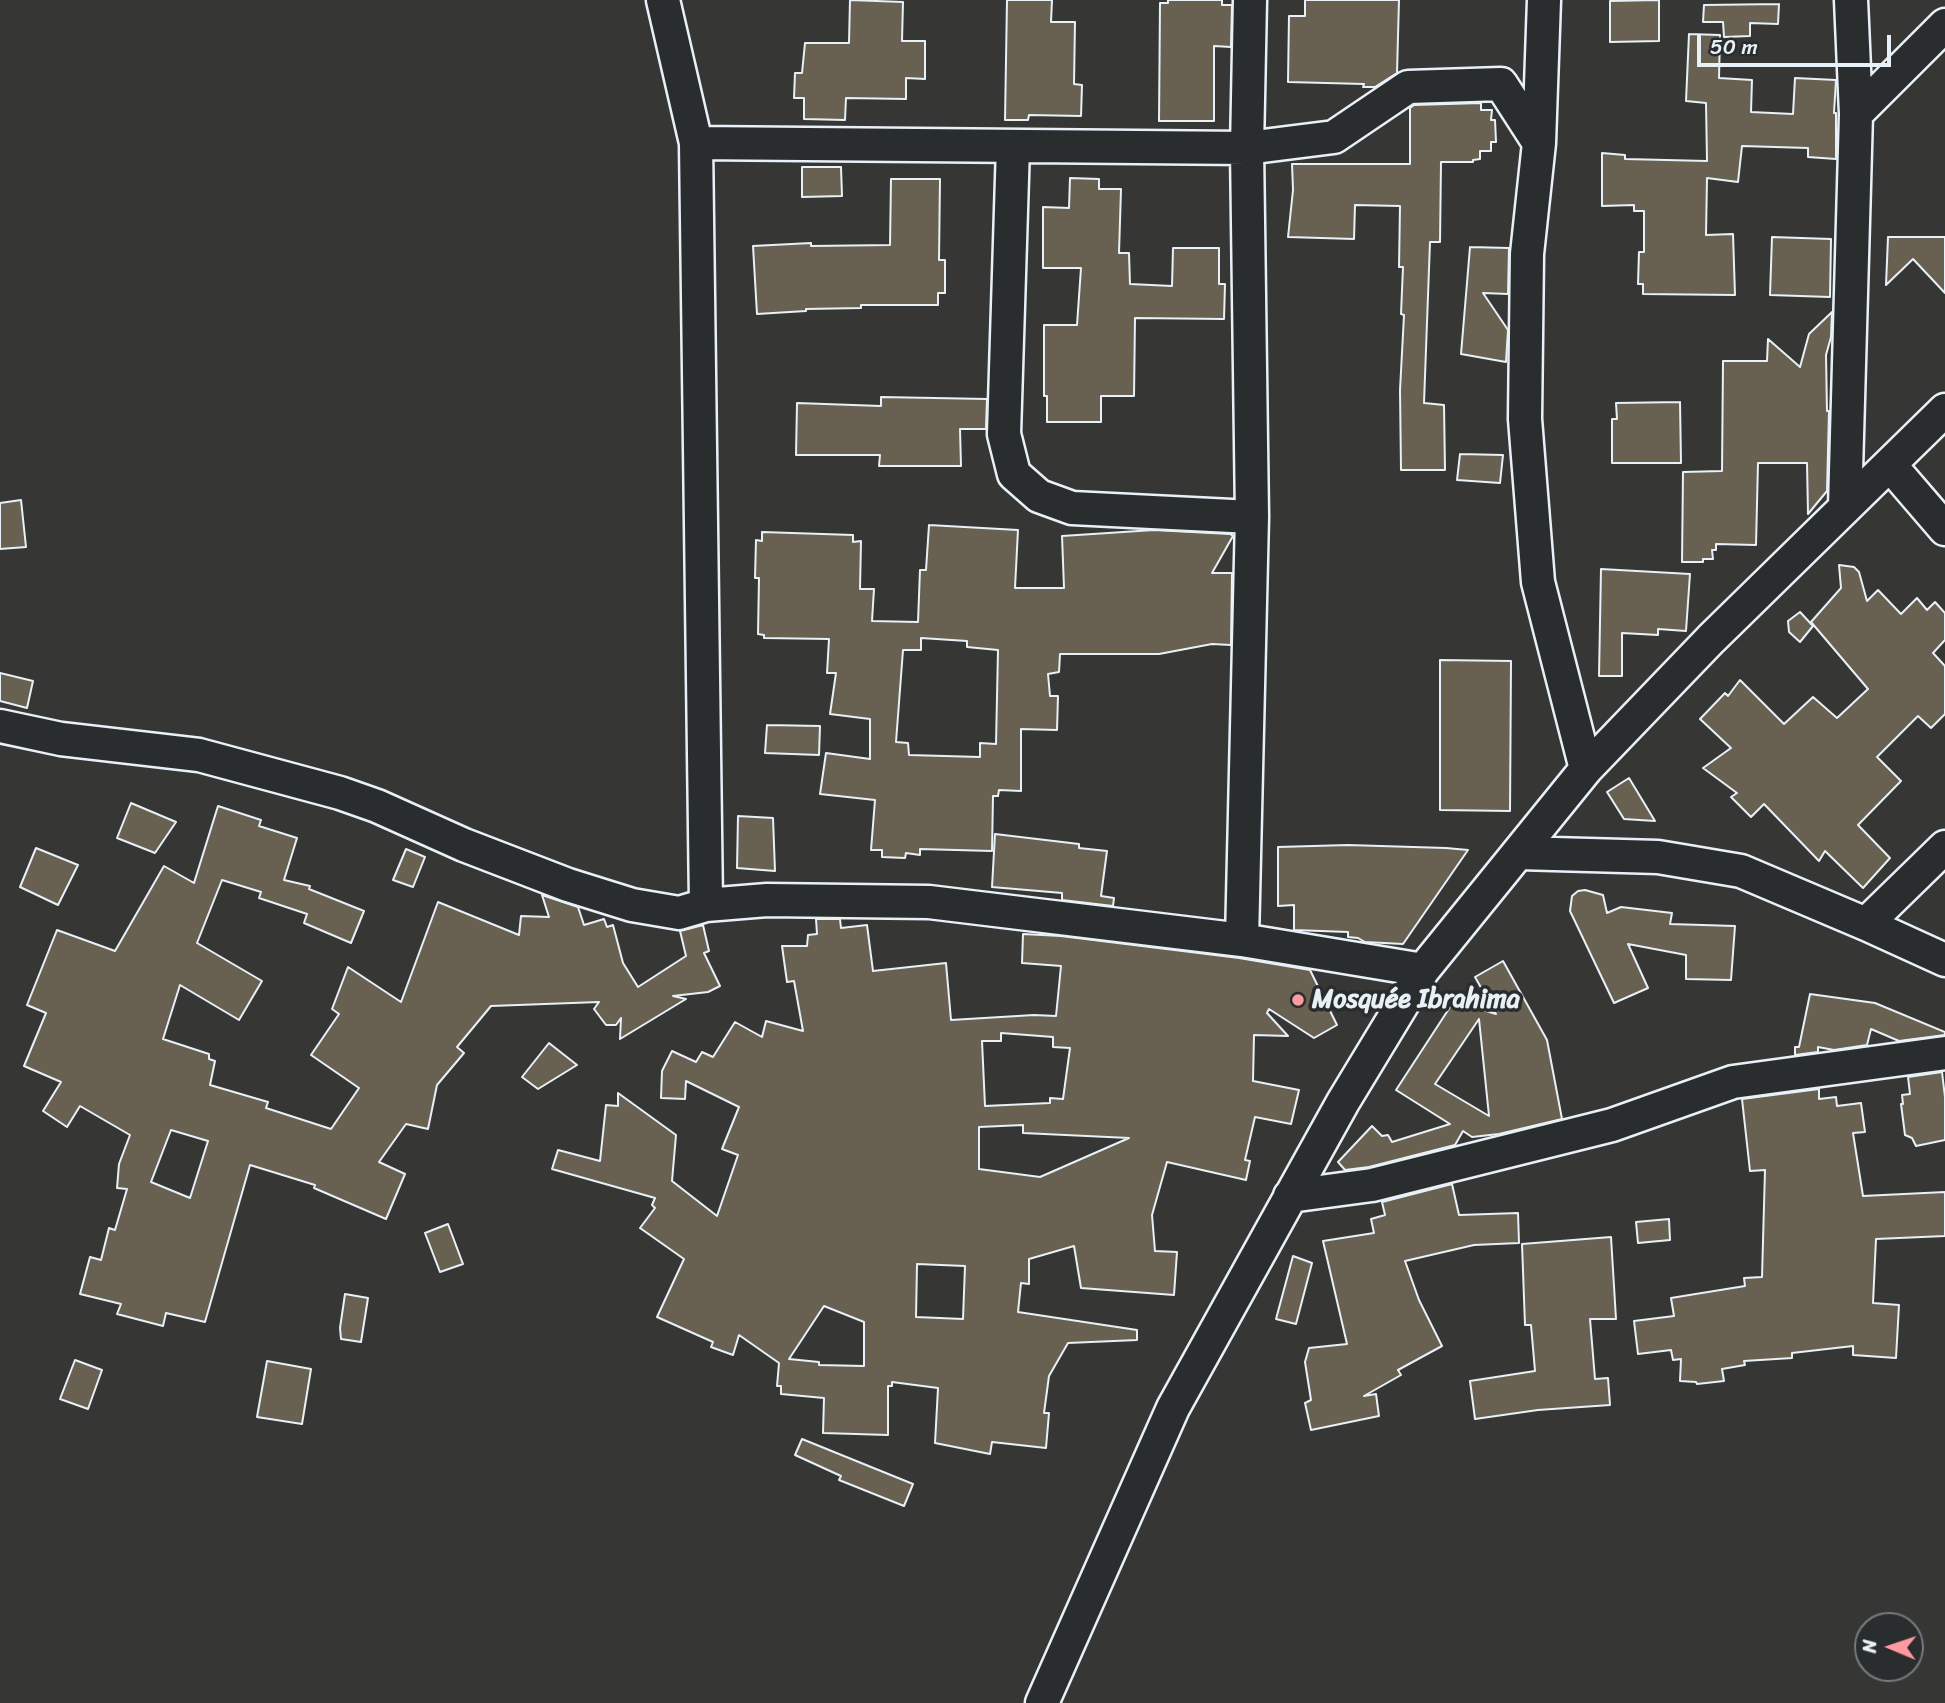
<!DOCTYPE html>
<html>
<head>
<meta charset="utf-8">
<style>
  body { margin:0 }
  #map { position:relative; width:1945px; height:1703px; overflow:hidden; background:#363735; font-family:Sriracha,sans-serif }
  canvas { display:block }
  .north { position:absolute; left:1854px; top:1612px; width:70px; height:70px; box-sizing:border-box; background:#2a2d2e; border:2px solid #767b7f; border-radius:50%; rotate:272deg; font-size:19px; font-weight:700; line-height:28px; text-align:center; color:#e8f1f8 }
  .north::after { content:''; display:block; margin:auto; width:24px; height:32px; background:#ff9aa2; clip-path:polygon(50% 0,100% 100%,50% 72%,0 100%) }
  .scale { position:absolute; left:1697px; top:35px; width:194px; height:32px; box-sizing:border-box; border:4px solid #e8f1f8; border-top:0; padding-left:9px; font-size:21px; line-height:24px; white-space:nowrap; color:#e8f1f8; -webkit-text-stroke:5px #2a2d2e; paint-order:stroke }
</style>
</head>
<body>
<div id="map">
<canvas width="1945" height="1703"></canvas>
<div class="north">N</div>
<div class="scale">50 m</div>
</div>
<script>
const c = document.querySelector('canvas').getContext('2d');
c.lineJoin = 'round';
function fillPath(path, color) { c.fillStyle = color; c.fill(path, 'evenodd'); }
const shape = rows => new Path2D(rows.map(r => 'M' + r).join(''));
function strokePath(path, color, width, dash) { c.strokeStyle = color; c.lineWidth = width; c.lineCap = dash ? 'butt' : 'round'; c.setLineDash(dash || []); c.stroke(path); }
function label(font, color, halo, rows, align = 'center') {
  c.font = font + ' Sriracha,sans-serif'; c.lineWidth = 7; c.setLineDash([]); c.textBaseline = 'middle'; c.strokeStyle = halo; c.fillStyle = color; for (const [text, x, y, turn = 0] of rows) {
    c.save(); c.translate(x, y); c.rotate((+turn || 0) * Math.PI / 180); c.textAlign = isNaN(turn) ? turn : align; if (halo) c.strokeText(text, 0, 0); c.fillText(text, 0, 0); c.restore();
  }
}
const building = shape([
  [850,0,903,2,902,41,925,41,925,79,906,78,906,99,846,98,845,120,804,119,804,98,794,98,795,73,802,73,805,43,849,43,850,0],
  [1007,0,1052,0,1051,22,1075,22,1074,84,1082,85,1081,116,1029,115,1028,120,1005,120,1007,0],
  [1168,0,1222,0,1222,5,1232,5,1231,47,1214,46,1214,121,1159,121,1160,3,1168,3,1168,0],
  [1305,0,1399,0,1397,73,1375,87,1363,87,1364,84,1288,82,1289,16,1305,16,1305,0],
  [1659,0,1659,41,1610,42,1610,1,1659,0],
  [1779,4,1778,24,1750,23,1750,36,1724,37,1723,22,1703,22,1704,5,1779,4],
  [1689,34,1720,35,1719,78,1752,80,1751,112,1793,114,1795,78,1836,80,1834,113,1836,113,1836,159,1808,157,1808,148,1742,146,1738,182,1707,178,1706,235,1733,234,1735,295,1643,294,1643,284,1638,284,1639,252,1644,252,1644,211,1634,211,1634,205,1602,206,1602,153,1625,155,1625,159,1707,161,1706,103,1686,101,1689,34],
  [1481,103,1481,110,1492,110,1491,120,1495,120,1496,142,1491,142,1491,151,1480,151,1480,159,1473,160,1473,162,1441,162,1440,242,1430,242,1424,403,1444,405,1445,470,1401,470,1400,390,1404,315,1401,314,1403,267,1399,267,1400,206,1355,205,1354,239,1288,237,1293,190,1292,164,1410,164,1410,108,1414,105,1481,103],
  [802,167,841,167,842,196,802,197,802,167],
  [1070,178,1099,179,1099,189,1121,189,1119,253,1129,253,1130,284,1172,286,1173,248,1219,248,1219,284,1225,284,1224,319,1135,318,1134,396,1101,396,1101,422,1047,422,1047,396,1044,396,1044,325,1077,325,1081,268,1043,268,1043,207,1069,208,1070,178],
  [891,179,940,179,939,260,945,260,945,293,938,293,938,305,861,305,861,308,806,309,806,311,757,314,753,246,811,243,811,246,890,245,891,179],
  [1772,237,1831,239,1830,297,1770,295,1772,237],
  [1888,237,1945,237,1945,293,1913,259,1886,285,1888,237],
  [1470,247,1509,248,1508,294,1483,293,1508,330,1506,362,1461,354,1470,247],
  [1832,312,1831,337,1826,355,1827,411,1829,411,1827,491,1808,514,1807,463,1758,463,1756,545,1716,544,1716,550,1712,550,1713,559,1703,559,1703,562,1682,562,1683,472,1722,471,1723,361,1767,361,1768,339,1800,367,1809,334,1832,312],
  [881,397,987,399,986,429,960,429,961,466,879,466,880,455,796,455,797,403,881,406,881,397],
  [1680,402,1681,463,1612,463,1612,419,1617,419,1616,403,1680,402],
  [1460,454,1503,455,1500,483,1457,480,1460,454],
  [21,500,26,547,0,549,0,503,21,500],
  [929,525,1018,530,1015,588,1064,588,1062,536,1154,530,1230,534,1233,536,1212,573,1232,573,1231,645,1212,644,1159,654,1060,654,1059,672,1048,674,1050,696,1058,696,1057,730,1021,729,1021,791,999,790,998,796,993,796,992,851,920,849,920,855,906,853,905,858,882,857,882,850,871,850,875,800,820,794,826,753,870,759,870,719,830,714,836,673,827,673,829,639,764,638,764,635,758,634,759,578,755,578,756,540,762,541,762,532,853,535,853,542,861,541,860,589,874,589,872,621,918,622,920,570,926,570,929,525],
  [921,638,967,641,967,647,998,650,996,744,980,743,980,757,909,755,908,743,896,742,903,650,921,650,921,638],
  [1839,565,1854,567,1859,572,1867,601,1878,590,1901,614,1917,598,1927,610,1935,602,1945,613,1945,640,1933,653,1945,666,1945,714,1931,728,1918,716,1877,757,1901,781,1858,825,1890,858,1863,888,1825,851,1819,861,1764,804,1751,817,1731,797,1737,793,1703,768,1731,748,1700,719,1725,693,1728,696,1740,680,1784,724,1813,697,1837,718,1868,689,1811,622,1841,588,1839,565],
  [1601,569,1690,574,1686,631,1658,629,1658,635,1622,633,1622,676,1599,676,1601,569],
  [1800,612,1813,626,1800,642,1789,632,1788,621,1800,612],
  [1440,660,1511,661,1510,811,1440,810,1440,660],
  [0,673,33,681,27,708,0,701,0,673],
  [767,725,820,726,819,755,765,753,767,725],
  [1629,778,1655,821,1624,819,1607,792,1629,778],
  [131,803,176,822,155,853,117,838,131,803],
  [218,806,261,820,259,826,297,838,284,880,310,886,309,889,364,911,351,943,304,923,307,914,259,898,261,892,222,880,197,943,262,981,239,1020,180,985,163,1039,209,1054,209,1059,215,1061,210,1085,268,1102,266,1108,331,1129,359,1088,311,1055,339,1014,332,1009,348,967,401,1002,438,902,519,935,521,916,549,917,542,895,578,907,584,925,604,919,607,927,613,925,623,963,638,987,686,956,680,931,703,925,709,951,704,953,720,986,708,992,673,996,686,999,620,1039,621,1018,616,1025,606,1025,594,1009,599,1002,491,1006,457,1047,464,1053,437,1085,428,1129,406,1124,379,1162,405,1174,386,1219,314,1188,315,1185,250,1165,205,1322,166,1313,163,1326,117,1314,121,1304,80,1294,90,1257,101,1260,109,1228,115,1230,127,1189,117,1188,119,1164,130,1135,80,1106,67,1127,43,1111,61,1082,24,1066,46,1013,27,1005,57,930,115,951,164,866,194,883,218,806],
  [171,1130,208,1141,190,1198,151,1182,171,1130],
  [738,816,773,818,775,871,737,868,738,816],
  [995,834,1079,844,1079,848,1107,851,1101,896,1114,898,1113,906,1062,900,1062,893,992,887,995,834],
  [1348,845,1446,848,1468,850,1403,944,1365,942,1358,938,1348,937,1348,932,1294,930,1294,905,1278,906,1278,847,1348,845],
  [36,848,78,865,58,905,20,887,36,848],
  [406,849,425,857,413,887,393,880,406,849],
  [1585,890,1603,895,1607,913,1621,907,1672,913,1670,924,1735,926,1731,980,1686,979,1686,955,1628,944,1648,988,1614,1003,1570,911,1572,896,1578,891,1585,890],
  [816,919,840,919,841,928,867,925,873,971,946,963,951,1020,1034,1015,1056,1016,1061,966,1022,963,1023,934,1061,936,1239,958,1310,970,1337,1025,1314,1038,1269,1009,1267,1013,1288,1036,1254,1035,1253,1081,1299,1090,1291,1124,1255,1117,1245,1160,1250,1161,1246,1180,1167,1162,1152,1215,1155,1251,1177,1252,1174,1295,1081,1288,1074,1246,1029,1259,1029,1284,1021,1283,1018,1312,1137,1330,1137,1340,1068,1343,1049,1376,1044,1413,1049,1413,1046,1448,992,1442,990,1454,935,1443,938,1388,892,1382,892,1386,888,1386,888,1435,823,1433,824,1398,781,1394,781,1386,777,1386,779,1363,739,1335,733,1355,711,1347,713,1342,657,1317,684,1259,640,1228,655,1208,652,1205,655,1198,552,1169,558,1150,600,1161,606,1105,618,1106,618,1093,676,1135,672,1181,717,1216,738,1155,722,1149,739,1107,686,1081,685,1099,661,1098,662,1071,672,1051,696,1062,702,1052,713,1057,735,1022,762,1037,766,1021,803,1031,794,981,787,982,782,946,807,946,808,935,817,934,816,919],
  [1001,1033,1053,1037,1053,1047,1070,1048,1063,1099,1050,1098,1050,1103,985,1106,982,1041,1001,1041,1001,1033],
  [1023,1125,1023,1133,1129,1138,1040,1177,979,1169,979,1127,1023,1125],
  [917,1264,965,1266,963,1319,916,1317,917,1264],
  [824,1306,864,1322,864,1366,819,1365,819,1362,789,1359,824,1306],
  [1503,961,1547,1040,1562,1119,1499,1134,1472,1137,1463,1131,1455,1145,1369,1167,1345,1170,1338,1162,1372,1126,1382,1136,1388,1135,1392,1142,1450,1124,1396,1090,1454,1001,1496,1014,1475,977,1503,961],
  [1479,1019,1489,1116,1435,1084,1479,1019],
  [1810,994,1875,1003,1945,1032,1945,1035,1899,1041,1871,1029,1867,1045,1834,1050,1818,1047,1818,1052,1795,1055,1795,1047,1799,1047,1810,994],
  [549,1043,577,1065,538,1089,522,1077,549,1043],
  [1942,1072,1945,1097,1945,1140,1916,1146,1912,1138,1905,1135,1901,1104,1903,1104,1902,1095,1910,1094,1908,1077,1942,1072],
  [1819,1089,1819,1099,1836,1097,1837,1106,1861,1103,1865,1132,1853,1133,1863,1196,1945,1192,1945,1236,1876,1239,1873,1303,1899,1305,1896,1358,1853,1355,1853,1346,1792,1353,1792,1358,1744,1361,1745,1365,1722,1369,1724,1381,1697,1384,1696,1382,1680,1381,1681,1359,1673,1360,1671,1350,1638,1354,1634,1321,1674,1316,1671,1298,1745,1286,1744,1278,1762,1277,1765,1170,1750,1171,1742,1099,1819,1089],
  [1452,1184,1459,1215,1518,1213,1519,1243,1474,1245,1405,1261,1419,1300,1442,1346,1398,1370,1401,1375,1364,1396,1376,1394,1379,1416,1311,1430,1305,1403,1311,1400,1305,1362,1309,1348,1347,1344,1323,1241,1374,1233,1371,1219,1385,1215,1382,1202,1452,1184],
  [1669,1219,1670,1240,1638,1243,1636,1222,1669,1219],
  [448,1224,463,1264,440,1272,425,1233,448,1224],
  [1611,1237,1616,1319,1590,1319,1595,1379,1608,1378,1610,1405,1538,1410,1475,1419,1470,1381,1535,1371,1531,1325,1525,1325,1522,1244,1611,1237],
  [1293,1256,1312,1263,1296,1324,1276,1319,1293,1256],
  [345,1294,368,1298,361,1342,341,1339,340,1328,345,1294],
  [75,1360,102,1370,88,1409,60,1399,75,1360],
  [267,1361,311,1369,302,1424,257,1417,267,1361],
  [802,1439,913,1484,904,1506,839,1480,841,1476,795,1455,802,1439]
]);
fillPath(building, '#686151');
strokePath(building, '#e8f1f8', 2);
const minor = shape([
  [663,0,696,143,706,905],
  [1544,0,1539,143,1527,254,1525,419,1538,582,1586,769],
  [1856,114,1945,25],
  [696,143,1247,148,1334,137,1408,87,1501,84,1539,143],
  [1013,146,1004,434,1014,474,1039,496,1072,508,1252,517],
  [1890,465,1945,529],
  [1845,507,1856,114,1851,0],
  [0,726,61,739,199,755,340,793,377,806,464,845,568,885,632,905,679,913,706,905,767,900,929,902,1242,940,1423,970],
  [1519,853,1658,857,1741,871,1866,924,1945,960],
  [1866,924,1945,847],
  [1242,940,1252,517,1247,148,1250,0],
  [1290,1196,1372,1185,1612,1125,1733,1082,1945,1053],
  [1042,1703,1173,1408,1343,1102,1423,970,1586,769,1711,639,1945,410]
]);
strokePath(minor, '#e8f1f8', 37);
strokePath(minor, '#2a2d2e', 32);
for (const [x, y, r, color] of [
  [1298,1000,7,"#ff9aa2"]
]) { const dot = new Path2D(); dot.arc(x, y, r, 0, 2 * Math.PI); c.fillStyle = color; c.fill(dot); strokePath(dot, '#2a2d2e', 2.5); }
label('bold 26px', '#e8f1f8', '#2a2d2e', [
  ["Mosquée Ibrahima",1312,1000]
], 'left');
</script>
</body>
</html>
